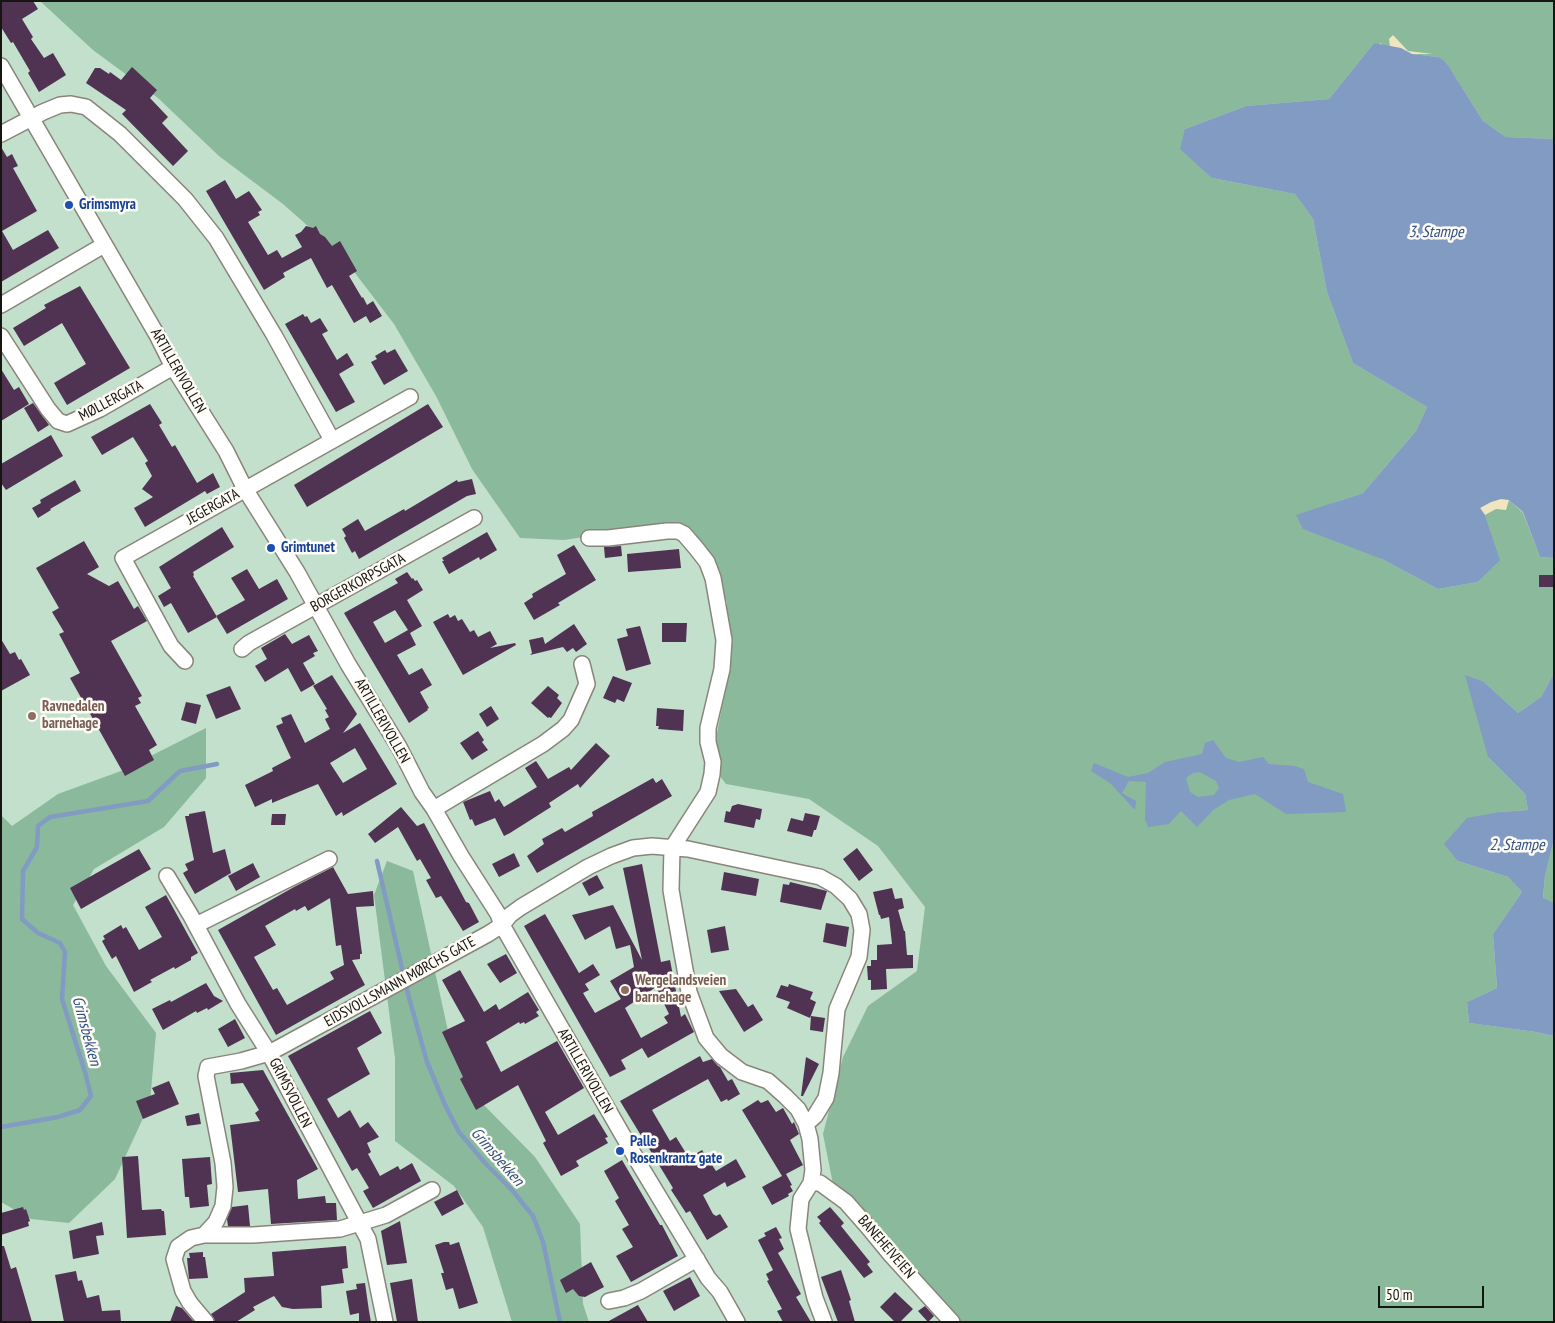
<!DOCTYPE html>
<html>
<head>
<meta charset="utf-8">
<style>
  body { margin:0 }
  #map { position:relative; width:1555px; height:1323px; overflow:hidden; background:#f3eee4; font-family:"PT Sans Narrow",sans-serif }
  canvas { display:block }
  .frame { position:absolute; inset:0; border:2px solid #161511; pointer-events:none }
  .scale { position:absolute; left:1378px; top:1286px; width:106px; height:22px; box-sizing:border-box; border:2px solid #161511; border-top:0; padding-left:6px; font-size:15px; line-height:18px; white-space:nowrap; color:#161511; -webkit-text-stroke:4px #fffbf5; paint-order:stroke }
</style>
</head>
<body>
<div id="map">
<canvas width="1555" height="1323"></canvas>
<div class="frame"></div>
<div class="scale">50 m</div>
</div>
<script>
const c = document.querySelector('canvas').getContext('2d');
c.lineJoin = 'round';
function fillPath(path, color) { c.fillStyle = color; c.fill(path, 'evenodd'); }
const shape = rows => new Path2D(rows.map(r => 'M' + r).join(''));
function strokePath(path, color, width, dash) { c.strokeStyle = color; c.lineWidth = width; c.lineCap = dash ? 'butt' : 'round'; c.setLineDash(dash || []); c.stroke(path); }
function label(font, color, halo, rows, align = 'center') {
  c.font = font + ' "PT Sans Narrow",sans-serif'; c.lineWidth = 5; c.setLineDash([]); c.textBaseline = 'middle'; c.strokeStyle = halo; c.fillStyle = color; for (const [text, x, y, turn = 0] of rows) {
    c.save(); c.translate(x, y); c.rotate((+turn || 0) * Math.PI / 180); c.textAlign = isNaN(turn) ? turn : align; if (halo) c.strokeText(text, 0, 0); c.fillText(text, 0, 0); c.restore();
  }
}
fillPath(shape([
  [1,1,1554,1,1554,1322,1,1322]
]), '#c2e0cc');
fillPath(shape([
  [40,1,1554,1,1554,139,1506,137,1483,121,1448,65,1438,57,1412,54,1374,43,1329,99,1246,106,1185,129,1212,178,1295,194,1313,219,1327,292,1353,363,1427,407,1416,431,1363,493,1333,503,1382,559,1438,589,1478,582,1499,560,1485,515,1480,508,1509,500,1523,513,1540,557,1554,558,1554,673,1541,697,1518,713,1484,682,1488,757,1525,794,1528,810,1500,812,1458,861,1508,877,1522,892,1493,934,1497,988,1467,1002,1469,1023,1536,1032,1554,1036,1554,1322,947,1322,833,1184,823,1134,843,1057,868,1006,917,971,925,907,878,846,809,799,726,784,711,764,726,687,727,602,700,547,648,527,564,540,520,538,472,469,436,396,394,324,342,256,283,204,219,156,158,98,93,50],
  [206,728,206,778,164,827,94,869,73,905,106,966,156,1033,150,1103,115,1179,69,1223,31,1219,1,1202,1,815,12,826,58,794,121,771],
  [1554,839,1554,903,1543,899,1545,876],
  [387,861,413,871,448,1031,476,1097,535,1157,580,1224,583,1304,589,1322,512,1322,483,1227,454,1186,395,1141,395,1058,374,895]
]), '#8ab99b');
fillPath(shape([
  [1393,35,1408,51,1433,54,1409,54,1372,49,1381,43,1383,49,1390,47,1389,39],
  [1501,499,1509,500,1506,510,1496,509,1485,515,1480,508,1491,502]
]), '#efe5c0');
fillPath(shape([
  [1374,43,1401,48,1412,54,1438,57,1443,60,1448,65,1483,121,1506,137,1554,139,1554,558,1540,557,1523,512,1509,500,1501,499,1491,502,1480,508,1485,515,1500,560,1478,582,1438,589,1382,559,1303,529,1296,515,1363,493,1416,431,1427,407,1353,363,1327,292,1313,219,1295,194,1212,178,1180,149,1185,129,1246,106,1329,99],
  [1554,673,1554,839,1545,876,1543,898,1554,903,1554,1036,1536,1032,1469,1023,1467,1002,1497,988,1493,934,1522,892,1508,877,1458,861,1444,844,1467,818,1500,812,1528,810,1525,794,1488,757,1465,675,1484,682,1518,713,1541,697],
  [1213,740,1226,758,1239,762,1263,757,1269,764,1295,766,1304,769,1308,782,1343,794,1346,812,1286,814,1255,794,1229,800,1213,810,1197,827,1181,811,1169,824,1148,827,1145,819,1146,782,1129,781,1122,793,1136,801,1135,810,1110,783,1091,771,1094,763,1128,777,1148,773,1165,762,1202,754,1205,743],
  [1200,772,1216,781,1219,788,1214,795,1198,797,1190,792,1186,778,1193,773]
]), '#829bc3');
strokePath(shape([
  [377,861,408,994,427,1062,446,1107,459,1132,486,1164,512,1190,533,1216,543,1242,560,1322],
  [1,1127,58,1117,80,1110,91,1096,85,1072,62,999,65,952,60,943,38,933,22,919,23,871,37,847,38,826,50,817,148,801,180,771,217,764]
]), '#829bc3', 4.5);
fillPath(shape([
  [1,1,33,1,38,9,22,19,33,37,31,39,44,58,53,53,66,75,39,92,28,73,30,71,13,42,11,43,1,27],
  [132,67,157,90,150,98,168,117,162,123,188,151,173,166,122,114,126,110,86,83,95,68,100,68,109,74,110,72,121,80],
  [1,147,7,157,12,154,18,166,13,168,37,211,2,231,13,250,48,230,59,248,1,282],
  [225,180,236,199,249,191,262,210,258,212,260,215,248,222,268,255,277,250,282,258,302,247,295,235,301,232,306,226,313,228,316,226,320,234,325,237,332,246,340,241,357,271,349,276,362,298,363,297,367,305,373,301,382,316,370,323,366,316,354,323,332,285,327,288,311,258,283,273,285,277,264,290,206,191],
  [80,286,130,368,67,405,54,383,86,364,62,323,24,346,13,328,46,308,44,305],
  [303,314,305,317,307,316,311,323,320,318,328,331,322,334,337,360,347,353,354,365,339,374,355,402,336,412,285,324],
  [395,349,408,371,384,385,371,362,377,359,375,356,385,350,387,353],
  [1,369,14,390,19,387,29,404,1,421],
  [33,403,49,425,38,432,24,408],
  [150,404,162,423,159,425,172,447,175,445,197,483,213,473,220,487,207,494,205,491,145,527,134,508,153,497,142,489,152,476,145,463,148,461,133,437,102,455,91,437],
  [428,404,443,427,307,507,294,485],
  [51,435,63,456,6,490,1,483,1,464],
  [472,479,476,494,467,496,359,559,355,551,352,553,344,538,346,536,342,529,358,519,365,531,404,509,405,511,457,480,458,482],
  [75,480,81,491,50,509,51,510,38,518,32,508,41,503,40,500],
  [222,527,234,547,193,572,194,575,193,576,217,617,188,633,171,603,164,607,158,596,171,588,159,567],
  [487,532,497,550,480,560,479,557,449,574,442,561,444,561,442,558],
  [84,541,99,567,87,574,109,586,118,581,134,609,138,606,147,621,111,641,142,696,138,698,141,703,135,706,157,745,149,750,154,760,125,776,70,678,80,673,59,634,64,632,52,612,59,608,36,568],
  [574,545,596,580,558,603,560,605,534,620,524,603,533,597,532,594,566,574,557,555],
  [621,546,622,556,605,558,604,547],
  [679,549,681,568,628,572,627,554],
  [247,569,259,589,277,579,288,599,227,634,216,616,245,600,231,578],
  [407,572,412,579,413,578,415,581,417,580,423,590,407,600,422,626,410,633,416,645,397,655,409,675,422,668,432,685,420,692,429,708,427,709,428,710,409,723,344,613,398,583,395,579],
  [395,610,408,630,385,643,373,622],
  [1539,575,1554,575,1554,587,1539,587],
  [448,614,450,618,455,615,458,621,462,619,470,632,474,630,478,637,490,631,497,644,490,648,515,643,516,645,463,675,433,622],
  [662,623,687,623,686,642,662,642],
  [574,624,587,644,576,652,573,648,567,652,563,647,530,655,532,653,529,640,543,637,545,644],
  [640,626,651,664,626,671,617,639,628,636,626,629],
  [285,634,292,644,309,635,318,651,313,653,315,656,303,663,315,684,301,692,288,668,265,682,255,666,267,659,261,648],
  [1,639,10,654,15,652,19,660,21,659,30,675,1,691],
  [332,675,357,714,343,733,360,723,397,784,343,816,342,812,336,816,318,784,272,803,272,799,255,807,245,785,273,771,272,768,291,758,276,726,283,723,281,718,291,714,305,743,330,729,325,719,329,717,325,710,327,709,313,686],
  [355,748,367,769,343,783,330,763],
  [613,676,632,683,624,702,617,699,615,703,603,698],
  [230,686,241,709,216,719,206,695],
  [548,686,559,695,557,698,562,703,551,718,549,717,548,718,531,703],
  [186,702,201,705,196,724,181,720],
  [491,706,499,719,487,727,479,714],
  [657,708,684,710,683,731,658,729,659,726,656,726],
  [478,731,484,740,482,742,488,750,472,760,460,743],
  [596,743,610,756,580,788,578,784,549,803,551,807,510,833,504,836,495,818,475,826,472,819,470,820,463,802,490,791,495,802,499,799,504,807,537,787,525,768,536,761,548,779,569,767,571,770],
  [653,778,656,783,662,779,672,796,537,873,527,856,544,844,542,839,562,828,565,832,593,816,592,812],
  [738,804,762,809,760,820,756,819,754,828,724,822,726,811,730,812,732,806],
  [401,807,417,826,424,823,466,902,469,903,479,922,463,931,441,896,436,898,426,880,431,878,420,859,417,861,398,827,375,843,368,834],
  [205,811,213,853,225,849,231,873,195,894,183,873,188,870,185,864,194,860,185,816,189,816,189,814],
  [805,813,820,816,816,830,814,830,812,837,787,831,791,818,803,821],
  [272,814,286,814,285,825,271,825],
  [857,848,873,870,859,881,843,859],
  [139,849,151,869,81,909,70,888],
  [514,853,520,866,499,877,492,864],
  [253,863,260,877,236,891,228,876],
  [642,864,661,962,670,960,681,1017,685,1014,694,1032,648,1058,642,1048,621,1060,626,1069,610,1077,524,926,545,914,579,973,593,964,600,975,585,984,589,990,583,993,595,1013,621,999,610,981,634,967,630,945,616,949,610,926,585,940,572,915,613,905,642,960,623,868],
  [656,987,669,1014,664,1017,668,1023,641,1038,625,1008],
  [333,867,348,894,373,891,374,906,356,907,362,954,360,954,360,959,352,960,365,985,276,1035,218,930,294,887],
  [330,898,336,946,341,945,344,965,330,972,334,979,287,1005,277,988,273,990,254,957,276,945,265,926,295,909,296,911,305,906,308,911],
  [724,872,759,879,756,896,721,890],
  [597,875,604,888,589,896,582,883],
  [790,882,827,891,821,910,780,902,783,884,789,885],
  [892,888,895,899,902,898,904,908,898,910,904,931,905,931,907,955,913,955,913,968,886,969,887,989,871,990,871,980,868,980,867,966,871,966,871,960,877,960,877,945,892,944,889,917,881,919,880,915,879,915,873,892],
  [166,895,198,953,191,957,191,960,175,969,174,967,150,980,152,982,134,992,116,956,112,959,102,941,105,939,103,936,121,925,123,929,126,927,139,950,162,937,145,907],
  [826,923,849,927,846,947,823,942],
  [725,926,729,950,711,953,707,930],
  [506,954,517,973,500,983,487,964],
  [460,970,484,1012,496,1004,499,1010,528,992,539,1010,536,1012,539,1016,525,1024,524,1022,520,1024,519,1022,486,1042,501,1072,557,1041,584,1088,545,1112,558,1135,594,1114,608,1137,605,1138,608,1143,576,1161,579,1166,561,1176,543,1143,546,1141,518,1085,476,1110,460,1079,463,1077,442,1032,465,1021,442,980],
  [206,983,214,996,223,1001,208,1010,207,1008,197,1013,196,1011,163,1030,152,1009,170,1000,171,1002],
  [789,984,813,992,810,999,816,1002,810,1018,787,1008,790,1002,776,997,781,985,788,987],
  [736,989,748,1007,753,1004,763,1020,744,1032,719,991],
  [370,1011,382,1033,357,1048,370,1074,327,1099,338,1118,350,1110,360,1128,368,1122,379,1137,367,1143,371,1152,368,1154,380,1176,398,1166,400,1170,412,1163,421,1181,373,1208,363,1191,369,1188,357,1168,352,1171,288,1056],
  [811,1016,825,1018,823,1032,810,1030],
  [235,1019,245,1038,228,1047,218,1029],
  [700,1056,703,1062,712,1059,718,1066,720,1067,728,1081,732,1079,740,1094,728,1101,727,1099,721,1102,708,1079,652,1110,670,1141,676,1137,689,1158,702,1150,716,1171,736,1159,746,1177,727,1187,725,1182,703,1195,713,1214,716,1216,720,1214,728,1227,707,1240,690,1211,686,1213,677,1199,671,1190,673,1188,620,1101],
  [806,1057,819,1064,803,1096,801,1096],
  [263,1070,318,1169,297,1180,298,1199,325,1196,326,1203,336,1203,337,1220,271,1224,268,1189,238,1192,230,1125,260,1121,255,1113,259,1110,243,1083,231,1084,230,1073],
  [169,1081,179,1104,143,1119,136,1101,155,1094,152,1088],
  [758,1100,761,1103,768,1100,776,1112,783,1108,792,1124,794,1122,799,1134,790,1140,803,1165,786,1174,792,1185,790,1186,793,1191,788,1194,789,1196,772,1205,762,1187,782,1176,742,1110],
  [199,1113,201,1124,187,1126,185,1116],
  [138,1156,142,1210,161,1209,162,1211,164,1211,166,1235,127,1238,122,1157],
  [210,1157,212,1184,207,1185,209,1206,190,1208,189,1197,185,1197,182,1159],
  [622,1160,660,1225,662,1225,678,1256,631,1282,616,1256,633,1247,622,1229,629,1225,615,1201,619,1198,604,1171],
  [457,1190,464,1204,442,1216,434,1202],
  [248,1205,250,1226,228,1226,227,1219,232,1207],
  [23,1207,24,1210,26,1209,30,1221,28,1222,29,1226,1,1235,1,1213],
  [830,1207,844,1223,841,1226,870,1262,867,1264,873,1272,864,1278,819,1223,821,1221,817,1217],
  [400,1221,407,1263,387,1265,381,1231],
  [102,1222,104,1235,96,1236,99,1254,73,1259,69,1231],
  [776,1227,782,1238,779,1239,784,1249,778,1253,801,1294,796,1297,811,1322,783,1322,777,1311,782,1309,767,1281,769,1280,766,1274,773,1270,758,1240,766,1236,764,1233],
  [444,1242,449,1242,450,1245,459,1242,478,1303,459,1309,453,1288,446,1290,441,1273,444,1273,435,1245],
  [1,1246,4,1246,11,1269,16,1267,32,1322,1,1322],
  [346,1246,348,1268,342,1269,344,1283,321,1286,322,1308,293,1309,282,1307,274,1296,253,1307,255,1310,236,1322,215,1322,211,1314,245,1292,244,1278,274,1276,272,1252],
  [203,1252,203,1257,205,1257,208,1278,189,1279,187,1258,190,1258,189,1253],
  [591,1262,604,1287,585,1297,579,1296,573,1289,566,1293,560,1280],
  [841,1270,851,1300,849,1301,855,1322,838,1322,821,1277],
  [76,1271,78,1281,82,1280,87,1298,99,1295,102,1311,120,1310,121,1322,64,1322,55,1275],
  [690,1277,700,1296,674,1311,663,1291],
  [412,1279,418,1322,397,1322,390,1283],
  [365,1283,369,1311,371,1322,359,1322,359,1313,350,1315,346,1291,357,1289,356,1284],
  [895,1292,913,1309,900,1322,895,1322,880,1307],
  [638,1305,648,1322,607,1322],
  [176,1306,182,1308,194,1322,170,1322],
  [925,1306,934,1316,928,1322,918,1311]
]), '#503252');
const street = shape([
  [1,66,157,335,173,367,226,451,245,489,297,572,348,664,399,747,422,792,434,809,461,856,498,914,502,925,564,1033,641,1167,708,1278,720,1292,737,1322],
  [1,134,43,112,60,105,71,104,86,107,120,134,185,199,216,238,274,335,332,440],
  [1,305,104,245],
  [1,336,48,409,58,421,67,424,100,409,173,367],
  [589,538,608,538,667,531,678,531,684,534,696,548,707,562,713,578,724,640,722,669,708,728,708,742,713,762,712,774,708,792,672,848,671,890,676,919,689,992,706,1038,721,1056,742,1072,768,1081,785,1096,798,1109,806,1124,810,1139,813,1170,811,1183,801,1199,798,1229,815,1298,824,1322],
  [242,649,249,643,474,518],
  [185,661,171,646,123,558,410,397],
  [434,809,543,744,563,729,571,720,587,684,582,664],
  [167,876,191,916,238,1004,269,1053,368,1239,385,1322],
  [196,925,329,859],
  [811,1183,820,1183,846,1202,868,1227,891,1255,952,1322],
  [204,1235,216,1222,223,1206,225,1187,223,1163,206,1076,208,1067,241,1061,269,1053,284,1045,488,934,502,925,510,915,521,907,588,867,611,856,633,848,652,846,688,849,820,877,836,886,850,899,859,914,862,930,859,957,837,1009,831,1073,826,1098,815,1116,806,1124],
  [609,1301,624,1298,641,1291,697,1259],
  [206,1322,190,1303,183,1291,174,1259,178,1247,191,1238,204,1235,253,1235,340,1229,386,1215,432,1190]
]);
strokePath(street, '#8a857c', 18);
strokePath(street, '#fff', 15);
for (const [x, y, r, color] of [
  [69,205,5,"#1a4fb4"],
  [271,548,5,"#1a4fb4"],
  [32,716,5,"#8d6e63"],
  [625,990,5,"#8d6e63"],
  [620,1151,5,"#1a4fb4"]
]) { const dot = new Path2D(); dot.arc(x, y, r, 0, 2 * Math.PI); c.fillStyle = color; c.fill(dot); strokePath(dot, '#fffbf5', 2); }
label('bold 15px', '#164399', '#fffbf5', [
  ["Grimsmyra",79,205],
  ["Grimtunet",281,548],
  ["Palle",630,1142],
  ["Rosenkrantz gate",630,1159]
], 'left');
label('15px', '#161511', '#fffbf5', [
  ["ARTILLERIVOLLEN",178,371,60],
  ["MØLLERGATA",111,401,-28],
  ["JEGERGATA",213,507,-29],
  ["BORGERKORPSGATA",358,583,-29],
  ["ARTILLERIVOLLEN",382,721,60],
  ["EIDSVOLLSMANN MØRCHS GATE",400,982,-29],
  ["ARTILLERIVOLLEN",585,1071,60],
  ["GRIMSVOLLEN",290,1093,63],
  ["BANEHEIVEIEN",886,1247,49]
]);
label('bold 15px', '#785e54', '#fffbf5', [
  ["Ravnedalen",42,707],
  ["barnehage",42,724],
  ["Wergelandsveien",635,981],
  ["barnehage",635,998]
], 'left');
label('italic 16px', '#2f5185', '#fffbf5', [
  ["3. Stampe",1436,232],
  ["2. Stampe",1517,845],
  ["Grimsbekken",86,1031,75],
  ["Grimsbekken",497,1157,49]
]);
</script>
</body>
</html>
